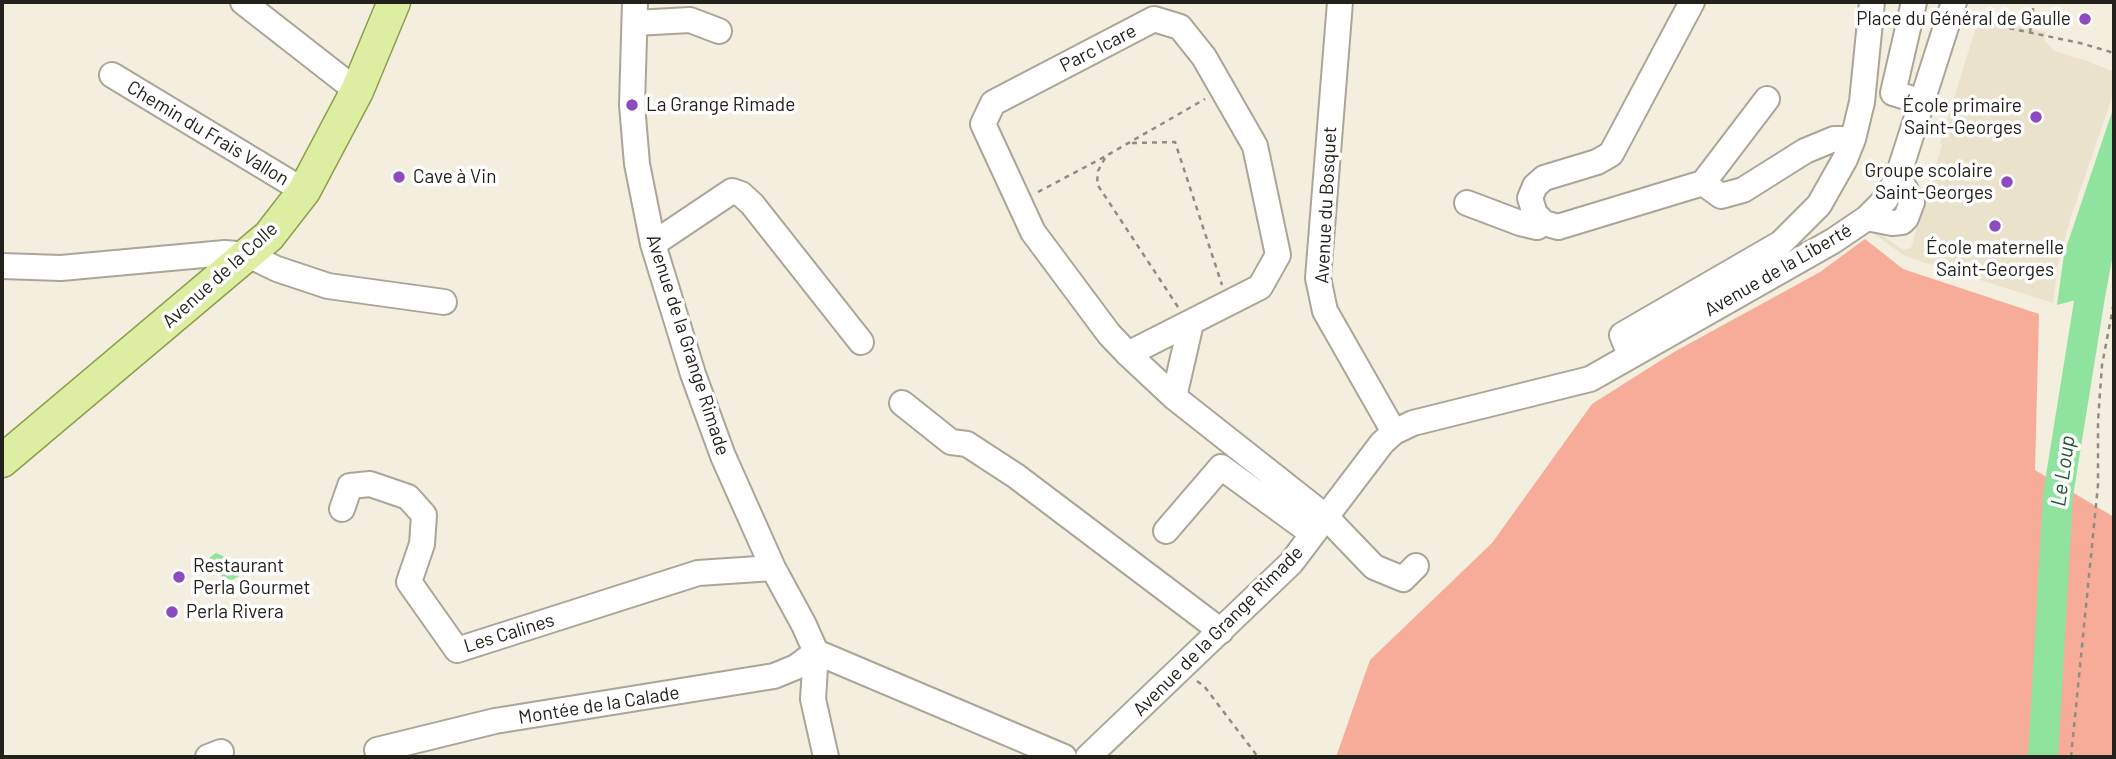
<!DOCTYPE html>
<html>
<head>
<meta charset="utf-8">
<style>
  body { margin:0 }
  #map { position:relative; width:2116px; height:759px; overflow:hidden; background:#f3eede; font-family:Barlow,sans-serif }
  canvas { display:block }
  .frame { position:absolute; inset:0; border:4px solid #23211c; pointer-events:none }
</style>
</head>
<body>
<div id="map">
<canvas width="2116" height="759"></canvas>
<div class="frame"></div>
</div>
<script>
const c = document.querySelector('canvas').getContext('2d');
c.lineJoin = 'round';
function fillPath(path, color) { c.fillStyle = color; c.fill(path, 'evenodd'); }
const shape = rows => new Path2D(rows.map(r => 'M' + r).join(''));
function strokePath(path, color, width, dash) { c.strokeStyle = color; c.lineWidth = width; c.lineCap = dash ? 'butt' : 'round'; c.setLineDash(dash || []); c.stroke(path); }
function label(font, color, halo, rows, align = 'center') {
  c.font = font + ' Barlow,sans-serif'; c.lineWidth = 7; c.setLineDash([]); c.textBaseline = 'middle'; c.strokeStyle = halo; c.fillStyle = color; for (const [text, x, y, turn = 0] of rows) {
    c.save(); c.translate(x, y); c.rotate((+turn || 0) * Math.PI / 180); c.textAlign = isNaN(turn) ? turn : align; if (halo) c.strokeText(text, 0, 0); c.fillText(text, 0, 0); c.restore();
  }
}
fillPath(shape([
  [1970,14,2046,32,2044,40,2054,51,2090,62,2114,72,2114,92,2070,220,2058,264,2053,303,1905,256,1871,232,1874,230,1903,250,1911,248,1942,145,1940,143,1976,27,1967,23]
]), '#eae2cb');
fillPath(shape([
  [1865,239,1903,269,2039,314,2035,470,2114,517,2114,757,1336,757,1370,660,1492,543,1592,404,1674,352,1820,272]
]), '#f7ac9a');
fillPath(shape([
  [2114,106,2114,251,2103,286,2090,296,2057,305,2064,254],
  [216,553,228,558,239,576,232,580,222,577,219,572,221,567,216,567,209,558]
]), '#90e39f');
strokePath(shape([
  [2043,757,2058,495,2090,296,2106,210,2114,188]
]), '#90e39f', 30);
const minor = shape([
  [243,2,357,91],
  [635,2,632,105,637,164,653,244,693,374,723,456,773,568,804,625,816,652,1064,757],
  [1340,2,1318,278,1325,311,1394,432],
  [1692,2,1611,154,1597,162,1544,178,1535,186,1530,198,1535,214,1544,223,1558,227,1703,183,1721,196,1743,190,1805,151,1834,139,1853,139],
  [1914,2,1893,93,1923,102],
  [635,23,690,20,719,31],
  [112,75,304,191],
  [1703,183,1767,99],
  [1467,203,1520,223,1537,227,1544,223],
  [1867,218,1892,223,1902,222,1906,218,1912,202,1898,176],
  [653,244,732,191,741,194,752,204,861,342],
  [2,266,61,268,225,253,248,255,277,269,328,286,444,302],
  [1128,354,1260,287,1278,255,1255,146,1204,57,1180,27,1154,19,993,103,983,124,1033,232,1109,334,1128,354,1174,397,1326,517,1374,567,1403,579,1416,566],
  [1630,355,1622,335,1781,243,1819,205,1845,159,1853,139,1862,102,1872,2],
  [1174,397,1191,323],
  [902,403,951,442,967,444,1016,476,1221,631],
  [342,509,350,486,370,484,408,497,424,515,422,544,409,582,457,650,698,573,773,568],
  [1166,531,1221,467,1313,534],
  [816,652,813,699,826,757],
  [377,750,495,721,774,676,796,667,816,652],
  [208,757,221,752],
  [1088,757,1291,563,1382,443,1394,432,1413,423,1590,379,1833,241,1867,218,1886,199,1898,176,1954,2]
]);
const major = shape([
  [2,461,269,236,304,191,357,91,394,2]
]);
strokePath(minor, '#aaa596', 28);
strokePath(major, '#8d9e4c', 35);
strokePath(shape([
  [1970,20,2080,43,2114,53],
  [2030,33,2034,2],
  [1132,143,1175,142,1222,285],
  [1038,192,1106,156],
  [1178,307,1097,184,1098,171,1106,156,1205,99],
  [1197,681,1204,686,1258,757],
  [2071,757,2098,485,2098,421,2102,365,2114,302]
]), '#908c82', 2.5, [5, 5]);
strokePath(minor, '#fff', 24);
strokePath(major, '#ddeea3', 32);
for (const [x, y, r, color] of [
  [2085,19,7,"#8d4bc0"],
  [632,105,7,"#8d4bc0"],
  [2036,117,7,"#8d4bc0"],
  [399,177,7,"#8d4bc0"],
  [2007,182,7,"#8d4bc0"],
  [1995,226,7,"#8d4bc0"],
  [179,577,7,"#8d4bc0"],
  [172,612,7,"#8d4bc0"]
]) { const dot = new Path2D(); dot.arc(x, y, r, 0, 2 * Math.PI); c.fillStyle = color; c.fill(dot); strokePath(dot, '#fff', 2.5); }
label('19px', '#23211c', '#fff', [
  ["Place du Général de Gaulle",2071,19,"right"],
  ["La Grange Rimade",646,105],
  ["École primaire",2022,106,"right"],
  ["Saint-Georges",2022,128,"right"],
  ["Groupe scolaire",1993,171,"right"],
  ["Saint-Georges",1993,193,"right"],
  ["Cave à Vin",413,177],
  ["École maternelle",1995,248,"center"],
  ["Saint-Georges",1995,270,"center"],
  ["Restaurant",193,566],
  ["Perla Gourmet",193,588],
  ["Perla Rivera",186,612]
], 'left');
label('19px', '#23211c', '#fff', [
  ["Parc Icare",1098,48,-27],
  ["Chemin du Frais Vallon",208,133,31],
  ["Avenue du Bosquet",1326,205,-87],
  ["Avenue de la Liberté",1778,270,-30],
  ["Avenue de la Colle",220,275,-42],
  ["Avenue de la Grange Rimade",688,345,72],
  ["Avenue de la Grange Rimade",1218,631,-45],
  ["Les Calines",509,633,-17],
  ["Montée de la Calade",599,705,-9]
]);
label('italic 21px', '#1e582d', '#fff', [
  ["Le Loup",2063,471,-82]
]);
</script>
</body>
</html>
